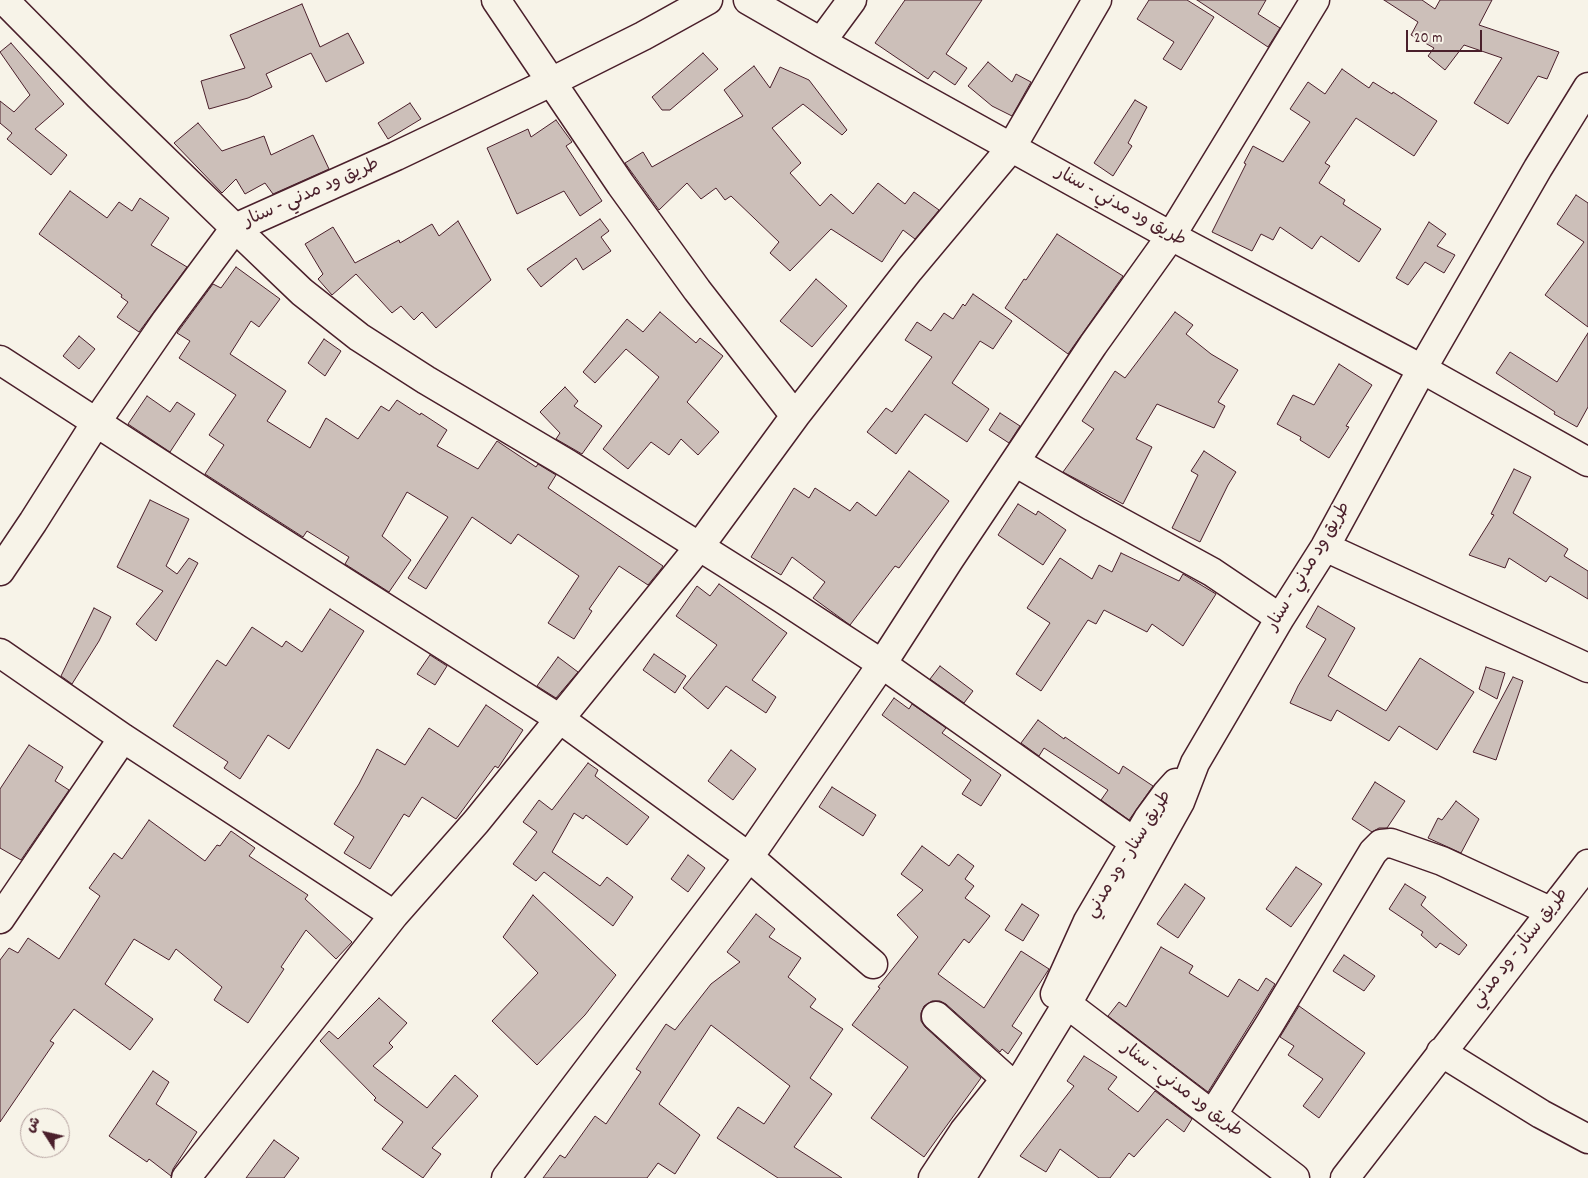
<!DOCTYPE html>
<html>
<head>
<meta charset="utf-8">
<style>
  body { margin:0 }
  #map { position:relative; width:1588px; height:1178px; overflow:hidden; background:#f7f3e8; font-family:Dekko,"Playpen Sans Arabic",sans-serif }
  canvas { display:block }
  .north { position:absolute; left:20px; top:1108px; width:50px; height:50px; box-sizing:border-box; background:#f7f3e8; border:1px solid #b29e9c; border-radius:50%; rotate:305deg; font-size:14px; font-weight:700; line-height:20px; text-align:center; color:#4a1f2b }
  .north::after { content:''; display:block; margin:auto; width:18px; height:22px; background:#4a1f2b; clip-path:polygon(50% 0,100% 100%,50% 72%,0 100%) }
  .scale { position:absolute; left:1406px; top:30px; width:76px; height:22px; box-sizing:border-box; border:2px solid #4a1f2b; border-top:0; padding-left:6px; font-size:15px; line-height:18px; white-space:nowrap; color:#4a1f2b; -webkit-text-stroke:4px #f7f3e8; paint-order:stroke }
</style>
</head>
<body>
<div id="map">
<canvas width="1588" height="1178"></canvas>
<div class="north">ش</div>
<div class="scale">20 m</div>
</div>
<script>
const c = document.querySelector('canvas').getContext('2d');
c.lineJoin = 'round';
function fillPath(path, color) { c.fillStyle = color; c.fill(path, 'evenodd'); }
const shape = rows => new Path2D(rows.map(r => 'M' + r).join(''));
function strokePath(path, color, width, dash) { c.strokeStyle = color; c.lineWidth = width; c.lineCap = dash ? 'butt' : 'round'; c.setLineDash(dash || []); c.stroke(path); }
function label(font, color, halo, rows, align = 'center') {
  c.font = font + ' Dekko,"Playpen Sans Arabic",sans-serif'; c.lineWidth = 4; c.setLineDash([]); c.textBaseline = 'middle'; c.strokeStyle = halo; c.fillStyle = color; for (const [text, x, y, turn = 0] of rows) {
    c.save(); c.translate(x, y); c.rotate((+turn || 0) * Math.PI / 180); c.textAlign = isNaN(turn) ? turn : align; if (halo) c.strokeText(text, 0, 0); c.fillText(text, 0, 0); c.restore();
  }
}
const building = shape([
  [905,0,982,0,946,54,967,68,955,85,934,71,928,79,875,43,905,0],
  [1149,0,1187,0,1214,17,1181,70,1163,59,1174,42,1137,19,1149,0],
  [1197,0,1266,0,1258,14,1280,28,1268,47,1197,0],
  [1384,0,1422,0,1435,9,1440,0,1492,0,1479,25,1559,52,1547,79,1538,76,1508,124,1474,103,1502,58,1464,45,1445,70,1428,56,1434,48,1411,35,1418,22,1384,0],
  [302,4,320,47,348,33,364,63,326,82,311,53,266,74,272,87,248,98,209,109,201,81,245,68,230,35,302,4],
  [11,43,64,104,35,129,67,155,51,175,7,139,12,133,0,123,0,101,14,112,30,95,0,52,11,43],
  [703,53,718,69,670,110,662,110,652,97,703,53],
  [988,62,1012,82,1016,74,1031,82,1012,116,992,106,968,86,988,62],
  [754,66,770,88,780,67,809,80,847,130,842,135,803,104,772,128,801,163,790,173,820,206,831,194,853,214,878,183,905,204,914,192,939,210,915,239,903,230,882,262,831,229,790,271,770,253,779,242,731,196,725,200,716,188,701,199,687,183,659,210,625,163,643,152,652,167,743,116,724,90,754,66],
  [1342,69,1369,88,1373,82,1392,94,1393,92,1437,121,1414,156,1356,118,1325,163,1330,166,1319,183,1345,200,1343,204,1381,229,1359,262,1321,236,1312,249,1280,227,1273,240,1261,234,1252,251,1212,232,1246,164,1244,163,1253,146,1283,162,1310,122,1290,109,1308,82,1325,94,1342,69],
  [1135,100,1147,107,1128,143,1132,146,1113,176,1094,163,1135,100],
  [410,103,421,119,388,139,378,123,410,103],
  [556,120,572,142,566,146,602,201,580,216,564,191,517,214,487,148,528,129,531,137,556,120],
  [198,123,222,151,264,136,271,155,313,135,329,169,273,194,265,183,245,194,236,179,222,193,174,143,198,123],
  [70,191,107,218,119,202,132,211,140,198,169,218,151,245,187,267,139,332,117,317,128,302,121,297,122,295,39,234,70,191],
  [1576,195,1588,203,1588,327,1545,295,1584,242,1557,224,1576,195],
  [600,219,609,231,601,237,611,251,583,270,576,258,541,287,527,269,600,219],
  [458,221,491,280,436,328,422,312,414,320,401,306,392,313,356,274,332,295,318,279,323,274,305,244,333,227,355,263,399,240,400,243,432,224,439,236,458,221],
  [1429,222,1446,234,1437,246,1455,255,1444,273,1425,262,1408,285,1396,278,1429,222],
  [1057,234,1123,276,1068,354,1005,308,1024,279,1026,280,1057,234],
  [236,267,280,299,259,327,251,321,230,354,286,391,267,421,310,448,326,418,358,439,381,406,389,411,397,400,420,415,421,413,447,430,437,446,478,469,497,441,536,467,538,464,556,475,548,488,663,566,661,569,648,585,619,566,589,609,592,611,574,639,548,623,579,576,518,534,511,544,472,517,426,589,408,578,448,517,407,492,382,536,411,560,389,592,345,564,349,557,307,531,303,537,205,474,224,445,209,435,236,395,179,358,190,341,177,333,213,284,221,288,236,267],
  [816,279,847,306,812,347,780,321,816,279],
  [973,294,1012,321,993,349,980,341,952,383,989,409,967,442,925,414,896,454,867,432,886,408,892,412,932,357,905,340,917,322,931,331,944,313,953,319,963,304,965,306,973,294],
  [660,312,696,343,700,338,723,356,687,402,719,432,698,455,681,439,669,455,651,442,628,469,603,449,659,377,626,349,595,383,583,372,627,319,643,332,660,312],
  [1175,312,1193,325,1186,334,1211,354,1238,370,1218,402,1225,406,1214,428,1157,404,1136,439,1152,447,1123,504,1063,472,1094,429,1082,421,1115,371,1125,378,1175,312],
  [1588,333,1588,407,1577,427,1554,414,1555,412,1496,373,1510,352,1557,382,1588,333],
  [79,336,95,349,79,369,63,356,79,336],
  [324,339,341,351,325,376,308,363,324,339],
  [1339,364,1372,385,1346,426,1349,427,1329,458,1300,440,1301,437,1277,424,1293,395,1314,405,1339,364],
  [565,387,578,401,574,406,602,426,582,454,556,439,560,433,540,412,565,387],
  [147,396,170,412,177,402,195,414,170,452,128,424,147,396],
  [1000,413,1020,426,1009,443,989,430,1000,413],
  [1204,451,1236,472,1228,485,1200,542,1172,528,1198,475,1191,471,1204,451],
  [1514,469,1531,477,1513,513,1568,549,1564,556,1588,571,1588,599,1550,576,1546,582,1509,558,1505,568,1469,555,1494,515,1491,514,1514,469],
  [909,471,949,501,899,568,895,566,850,625,813,598,825,582,792,557,781,575,751,557,794,488,809,498,815,488,850,511,857,502,876,516,909,471],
  [150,500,189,519,166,566,177,574,189,558,198,563,156,641,136,624,163,591,117,567,150,500],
  [1018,504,1036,515,1038,511,1066,530,1043,565,998,535,1018,504],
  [1121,553,1179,581,1183,574,1216,594,1183,646,1152,624,1147,632,1104,610,1096,624,1088,620,1041,691,1016,674,1050,623,1027,608,1060,558,1092,579,1099,565,1112,572,1121,553],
  [719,584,787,633,752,680,776,697,766,713,726,686,708,709,683,688,717,645,676,616,697,586,710,596,719,584],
  [1318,606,1355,628,1328,676,1386,711,1420,658,1474,692,1437,750,1399,726,1389,741,1337,710,1331,721,1290,703,1298,686,1326,639,1306,627,1318,606],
  [94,608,111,617,99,641,72,684,61,676,94,608],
  [330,609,364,631,289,749,268,735,240,779,224,768,228,762,173,726,217,660,226,666,252,627,282,647,286,641,302,652,330,609],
  [654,654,686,676,675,693,643,670,654,654],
  [430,655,447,666,435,685,417,674,430,655],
  [558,657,578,672,556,698,537,686,558,657],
  [940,666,973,691,964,703,930,679,940,666],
  [1486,667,1505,673,1497,699,1479,689,1486,667],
  [1513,677,1523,681,1496,760,1473,752,1513,677],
  [894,698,909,709,912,704,946,728,942,733,1001,775,981,806,962,794,971,780,882,715,894,698],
  [486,705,523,730,498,768,495,766,456,819,422,797,409,817,404,814,370,869,344,853,354,837,334,824,359,784,377,749,405,765,429,728,458,747,486,705],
  [1038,720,1064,739,1065,737,1119,774,1123,766,1153,786,1129,820,1101,800,1108,790,1044,748,1039,756,1021,743,1038,720],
  [29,745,63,767,55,781,69,790,21,860,0,848,0,789,29,745],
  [731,750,756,769,733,800,708,781,731,750],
  [588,763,598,770,595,776,649,817,627,845,586,815,583,819,574,813,552,852,600,886,607,877,633,897,613,926,544,872,536,881,513,864,537,832,523,822,539,800,552,810,588,763],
  [1375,782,1405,801,1387,828,1379,828,1372,832,1352,819,1375,782],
  [832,787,876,815,863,836,819,807,832,787],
  [1456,801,1479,819,1461,853,1428,838,1438,818,1442,820,1456,801],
  [149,820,205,861,217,845,220,846,231,831,255,848,249,856,308,895,305,899,352,942,336,959,306,930,281,967,284,969,248,1023,214,1000,222,987,176,949,169,960,134,939,105,984,153,1019,130,1050,74,1009,50,1041,54,1043,0,1122,0,960,9,948,18,953,28,938,59,959,100,896,89,888,114,853,122,859,149,820],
  [922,846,949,866,958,854,974,866,965,879,974,886,965,898,990,916,969,943,964,939,938,974,984,1008,1021,951,1049,969,1012,1026,1022,1033,1008,1054,1002,1049,1000,1052,946,1004,940,1001,932,1001,924,1006,921,1013,921,1021,925,1027,981,1078,924,1157,871,1118,908,1067,852,1025,880,988,878,987,918,937,897,915,923,890,901,874,922,846],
  [688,855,705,868,688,892,671,879,688,855],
  [1296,867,1322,884,1291,927,1266,909,1296,867],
  [1185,884,1205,898,1178,938,1157,924,1185,884],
  [1405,884,1426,897,1421,905,1467,945,1459,955,1440,943,1436,948,1421,935,1423,932,1389,909,1405,884],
  [533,895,616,975,585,1015,537,1065,492,1021,538,973,503,937,533,895],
  [1022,904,1039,915,1023,941,1005,930,1022,904],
  [756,914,775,929,769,937,801,958,788,977,816,999,810,1007,843,1029,810,1078,832,1094,794,1147,842,1178,778,1178,717,1138,738,1107,764,1124,790,1086,711,1025,659,1104,700,1135,675,1174,658,1163,647,1178,543,1178,560,1155,565,1158,595,1116,606,1124,641,1072,636,1069,666,1024,675,1030,711,984,740,962,727,952,756,914],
  [1161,947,1193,966,1189,973,1228,997,1239,979,1258,991,1266,978,1275,984,1208,1092,1108,1016,1119,1002,1126,1007,1161,947],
  [1344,955,1375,976,1364,991,1333,971,1344,955],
  [379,998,407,1023,389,1043,393,1047,373,1066,427,1108,455,1075,478,1096,432,1148,441,1154,423,1178,382,1149,403,1122,374,1100,376,1098,320,1041,329,1031,338,1039,379,998],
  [1299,1006,1365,1053,1319,1118,1303,1106,1323,1079,1288,1055,1294,1046,1280,1037,1299,1006],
  [1084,1056,1117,1077,1108,1089,1138,1112,1155,1091,1192,1119,1184,1132,1167,1119,1134,1157,1129,1153,1110,1178,1099,1178,1060,1149,1046,1172,1020,1156,1074,1086,1067,1081,1084,1056],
  [153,1071,169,1082,156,1104,197,1132,173,1169,171,1176,149,1159,147,1162,109,1136,153,1071],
  [274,1140,299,1158,284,1178,246,1178,274,1140]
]);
fillPath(building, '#ccbfb9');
strokePath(building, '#4a1f2b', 1);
const minor = shape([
  [4,0,99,96,235,228,302,292,359,337,426,380,568,464,781,598,882,664,1134,842],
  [496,0,621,185,697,290,795,416],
  [748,0,821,42,1171,236,1422,369,1588,462],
  [821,42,852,0],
  [0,360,253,524,560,719,749,857,873,964],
  [1015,462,1093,507,1212,572,1280,618],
  [1325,547,1588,668],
  [0,571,33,522,97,421,166,321,235,228,396,156,551,82,643,36,708,0],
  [0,653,123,738,394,915],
  [0,919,123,738],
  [1055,994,1088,921,1148,819,1167,793,1176,783],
  [1067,1004,1295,1178],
  [936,1016,1006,1079],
  [1441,1052,1541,1114,1588,1139],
  [1213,1114,1269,1025,1373,852,1381,844,1391,843,1442,861,1550,911],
  [186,1178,394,915,476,822,699,547,795,416,909,270,1011,148,1097,0],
  [506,1178,749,857,882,664,949,560,1093,345,1171,236,1315,0],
  [933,1178,964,1131,1004,1081],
  [961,1178,1067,1004,1180,802,1195,763,1280,618,1325,547,1422,369,1538,168,1588,87],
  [1345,1178,1588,864]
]);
strokePath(minor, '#4a1f2b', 31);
strokePath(minor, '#f7f3e8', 28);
label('18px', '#4a1f2b', '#f7f3e8', [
  ["طريق ود مدني - سنار",312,194,-24],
  ["طريق ود مدني - سنار",1120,208,29],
  ["طريق ود مدني - سنار",1310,567,-59],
  ["طريق سنار - ود مدني",1130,855,-58],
  ["طريق سنار - ود مدني",1521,949,-52],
  ["طريق ود مدني - سنار",1181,1091,37]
]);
</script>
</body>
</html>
